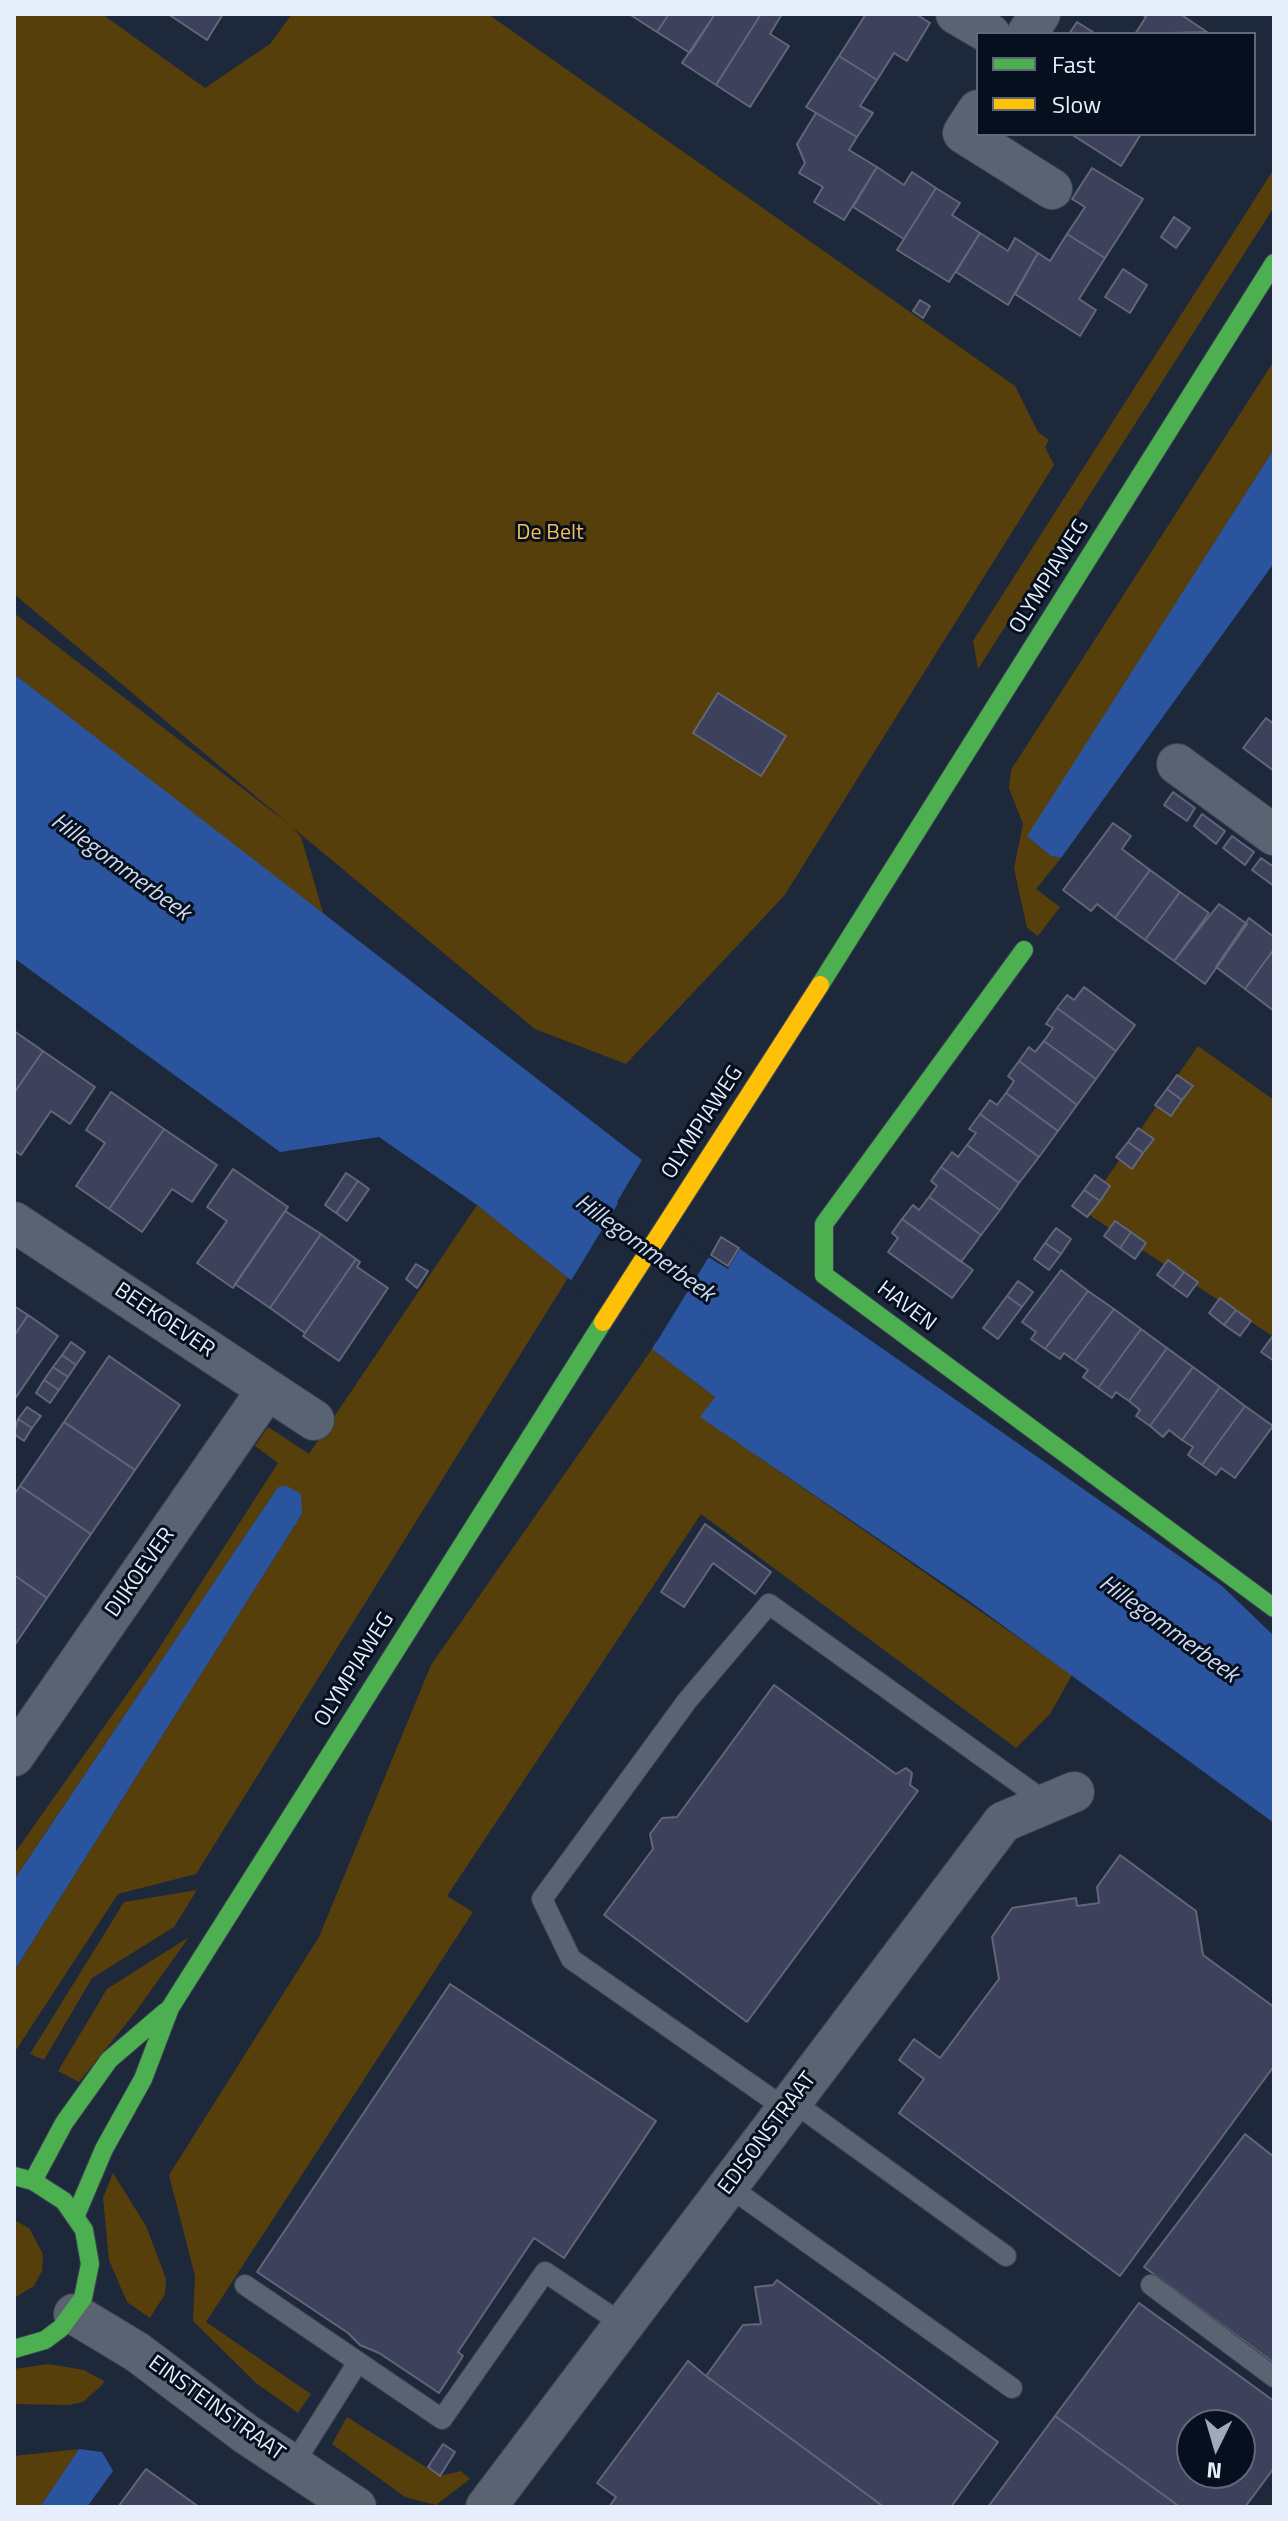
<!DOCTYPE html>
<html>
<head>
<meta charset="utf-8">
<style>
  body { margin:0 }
  #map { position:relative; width:1288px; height:2521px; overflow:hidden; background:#1e283b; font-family:"Titillium Web",sans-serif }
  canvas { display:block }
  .frame { position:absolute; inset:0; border:16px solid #e6eefc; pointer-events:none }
  .legend { position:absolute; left:976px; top:32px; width:280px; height:104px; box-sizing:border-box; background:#060f1e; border:2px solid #606877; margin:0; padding:10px 14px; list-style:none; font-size:24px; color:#e6eefc }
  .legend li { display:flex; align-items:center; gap:16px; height:40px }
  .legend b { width:40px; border:2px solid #606877 }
  .north { position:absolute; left:1176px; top:2409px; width:80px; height:80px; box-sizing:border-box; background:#060f1e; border:2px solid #606877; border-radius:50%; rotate:185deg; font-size:22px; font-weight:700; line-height:32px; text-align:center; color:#e6eefc }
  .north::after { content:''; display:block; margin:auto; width:28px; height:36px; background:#a0a9b8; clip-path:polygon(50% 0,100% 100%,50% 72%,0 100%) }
</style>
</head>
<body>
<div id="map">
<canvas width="1288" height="2521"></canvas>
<div class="frame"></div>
<ul class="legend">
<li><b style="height:10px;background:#4caf50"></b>Fast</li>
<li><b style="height:10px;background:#ffc107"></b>Slow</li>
</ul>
<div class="north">N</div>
</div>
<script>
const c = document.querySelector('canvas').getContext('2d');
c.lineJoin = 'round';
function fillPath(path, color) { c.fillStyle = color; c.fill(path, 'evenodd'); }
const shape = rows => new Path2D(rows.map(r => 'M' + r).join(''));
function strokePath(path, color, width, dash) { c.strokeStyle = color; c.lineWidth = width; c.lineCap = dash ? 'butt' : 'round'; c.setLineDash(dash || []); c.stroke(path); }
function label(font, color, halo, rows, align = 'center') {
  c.font = font + ' "Titillium Web",sans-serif'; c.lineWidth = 6; c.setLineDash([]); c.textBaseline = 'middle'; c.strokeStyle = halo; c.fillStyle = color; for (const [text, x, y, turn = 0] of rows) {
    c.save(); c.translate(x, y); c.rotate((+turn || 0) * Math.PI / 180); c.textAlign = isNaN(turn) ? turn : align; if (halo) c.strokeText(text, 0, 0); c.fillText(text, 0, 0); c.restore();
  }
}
fillPath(shape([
  [14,14,102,14,205,88,270,44,292,14,488,14,1015,386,1038,432,1049,440,1045,447,1054,465,784,896,626,1064,535,1029,292,827,301,837,324,916,14,674,14,613,290,825,14,594],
  [1274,169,1274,207,978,669,973,641],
  [1274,361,1274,449,1028,836,1051,856,1061,858,1036,889,1060,907,1038,936,1027,928,1014,868,1023,824,1009,788,1011,770],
  [1198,1046,1274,1100,1274,1337,1088,1214,1089,1204],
  [477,1205,568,1278,196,1874,118,1894,14,2053,14,1971,302,1514,278,1487,14,1880,14,1854,154,1656,278,1463,255,1446,268,1427,309,1454],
  [652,1349,715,1397,701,1417,1072,1675,1050,1714,1016,1748,701,1514,447,1896,473,1912,206,2322,311,2394,298,2413,256,2383,193,2321,195,2276,169,2175,319,1937,431,1665],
  [197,1890,174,1927,92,1978,44,2060,30,2054,124,1902],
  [189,1937,137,2010,79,2082,58,2071,107,1989],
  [113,2173,146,2226,166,2279,165,2294,150,2318,127,2302,109,2260,103,2198],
  [14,2220,29,2228,43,2254,42,2271,34,2286,14,2298],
  [48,2364,84,2370,104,2381,103,2384,83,2402,69,2405,14,2404,14,2369],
  [347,2417,440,2476,461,2471,470,2479,436,2505,405,2497,332,2444],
  [79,2449,40,2507,14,2507,14,2456]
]), '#563f0b');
fillPath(shape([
  [1274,449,1274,563,1061,858,1051,856,1027,836],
  [14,674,642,1160,617,1202,728,1269,740,1249,1222,1586,1274,1636,1274,1823,965,1598,700,1417,715,1397,652,1349,656,1342,568,1278,477,1205,379,1137,280,1152,14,958],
  [287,1486,301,1494,302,1514,14,1971,14,1880,278,1487],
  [79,2449,102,2452,113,2471,87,2507,40,2507]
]), '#2b549e');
fillPath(shape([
  [620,1200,710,1255,656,1343,569,1284]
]), '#1e283b');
const building = shape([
  [168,14,223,14,207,40,168,14],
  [629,14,669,14,657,32,629,14],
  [669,14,715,14,690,53,657,32,669,14],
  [715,14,761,14,716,85,682,63,715,14],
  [761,14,782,14,770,34,789,46,750,107,716,85,761,14],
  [866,14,916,14,930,23,907,61,894,53,877,80,839,56,866,14],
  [1141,14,1180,14,1207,32,1135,34,1146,17,1141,14],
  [1077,22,1096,34,1069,34,1077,22],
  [839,56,877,80,860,106,873,113,857,137,806,107,839,56],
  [816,113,857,137,849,150,877,167,844,220,814,202,823,187,799,173,805,163,797,144,816,113],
  [1071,134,1141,134,1121,166,1071,134],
  [877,167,904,185,912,172,936,188,904,239,853,207,877,167],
  [1092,168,1143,199,1105,258,1067,234,1085,207,1072,199,1092,168],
  [936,188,960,203,952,215,980,233,949,282,897,250,936,188],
  [1174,217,1190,228,1176,248,1161,237,1174,217],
  [980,233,1008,251,1015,238,1038,253,1008,305,956,272,980,233],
  [1067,234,1105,258,1079,299,1096,310,1080,336,1015,294,1038,253,1050,261,1067,234],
  [1123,269,1147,285,1130,313,1105,297,1123,269],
  [920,300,930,306,923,318,913,311,920,300],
  [718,693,786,736,761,776,693,733,718,693],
  [1266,718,1274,724,1274,771,1243,748,1266,718],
  [1173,792,1195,808,1187,821,1164,805,1173,792],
  [1202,814,1225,831,1216,844,1194,826,1202,814],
  [1113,823,1131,836,1122,849,1150,870,1115,918,1097,904,1091,911,1063,890,1113,823],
  [1232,836,1254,852,1245,865,1223,848,1232,836],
  [1261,858,1274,867,1274,886,1252,870,1261,858],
  [1150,870,1180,892,1145,940,1115,918,1150,870],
  [1180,892,1209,913,1174,961,1145,940,1180,892],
  [1219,904,1247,924,1205,984,1174,961,1219,904],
  [1249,918,1274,937,1274,949,1245,989,1216,967,1249,918],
  [1274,949,1274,1011,1245,989,1274,949],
  [1084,987,1135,1025,1116,1051,1057,1008,1067,995,1074,1000,1084,987],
  [1057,1008,1116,1051,1096,1079,1044,1041,1053,1028,1046,1024,1057,1008],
  [14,1031,43,1051,14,1093,14,1031],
  [1044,1041,1096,1079,1077,1105,1019,1061,1029,1047,1035,1052,1044,1041],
  [43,1051,95,1087,70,1124,51,1111,21,1155,14,1150,14,1093,43,1051],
  [1019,1061,1077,1105,1058,1131,1006,1093,1014,1081,1008,1076,1019,1061],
  [1177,1075,1193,1086,1182,1100,1167,1089,1177,1075],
  [1167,1089,1182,1100,1171,1116,1155,1105,1167,1089],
  [111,1092,164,1129,109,1209,76,1186,105,1143,86,1130,111,1092],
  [1006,1093,1058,1131,1039,1157,980,1114,990,1100,997,1105,1006,1093],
  [980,1114,1039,1157,1019,1183,967,1145,976,1133,969,1129,980,1114],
  [1138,1128,1154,1139,1143,1153,1128,1142,1138,1128],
  [164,1129,217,1165,192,1202,172,1189,142,1232,109,1209,164,1129],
  [1128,1142,1143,1153,1132,1169,1116,1157,1128,1142],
  [967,1145,1019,1183,1000,1210,941,1167,952,1152,958,1157,967,1145],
  [941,1167,1000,1210,981,1235,929,1197,937,1186,931,1181,941,1167],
  [233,1169,288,1207,233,1288,197,1263,227,1221,207,1207,233,1169],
  [346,1173,358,1181,336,1213,325,1205,346,1173],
  [1095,1175,1110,1186,1100,1201,1084,1190,1095,1175],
  [358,1181,369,1189,347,1221,336,1213,358,1181],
  [1084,1190,1100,1201,1087,1217,1072,1206,1084,1190],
  [929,1197,981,1235,961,1262,902,1219,913,1205,919,1210,929,1197],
  [285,1211,321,1234,270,1308,235,1284,285,1211],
  [902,1219,973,1270,952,1298,888,1252,898,1238,892,1233,902,1219],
  [1115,1221,1131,1232,1120,1248,1104,1236,1115,1221],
  [1056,1228,1071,1239,1061,1254,1045,1243,1056,1228],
  [1131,1232,1146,1243,1135,1259,1120,1248,1131,1232],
  [321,1234,356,1259,305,1333,270,1308,321,1234],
  [721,1237,739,1248,728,1266,711,1255,721,1237],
  [1045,1243,1061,1254,1049,1270,1034,1259,1045,1243],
  [356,1259,360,1262,357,1267,388,1288,339,1361,303,1336,356,1259],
  [1168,1260,1184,1272,1173,1287,1157,1275,1168,1260],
  [416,1264,428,1271,417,1288,406,1279,416,1264],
  [1061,1270,1088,1291,1045,1349,1031,1339,1036,1332,1022,1322,1061,1270],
  [1184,1272,1198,1282,1187,1297,1173,1287,1184,1272],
  [1018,1281,1033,1292,1022,1307,1007,1296,1018,1281],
  [1088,1291,1114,1309,1075,1361,1064,1353,1060,1359,1045,1349,1088,1291],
  [1007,1296,1022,1307,998,1339,983,1328,1007,1296],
  [1220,1298,1236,1310,1224,1325,1209,1313,1220,1298],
  [14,1306,28,1315,14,1336,14,1306],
  [1114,1309,1141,1329,1098,1388,1083,1377,1088,1370,1075,1361,1114,1309],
  [1236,1310,1251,1321,1240,1336,1224,1325,1236,1310],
  [28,1315,58,1336,14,1400,14,1336,28,1315],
  [1141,1329,1167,1348,1129,1401,1116,1392,1112,1398,1098,1388,1141,1329],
  [1272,1337,1274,1338,1274,1361,1261,1352,1272,1337],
  [71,1342,85,1352,76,1365,62,1355,71,1342],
  [1167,1348,1193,1367,1150,1426,1136,1416,1140,1410,1129,1401,1167,1348],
  [62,1355,76,1365,68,1377,53,1367,62,1355],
  [109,1356,180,1405,135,1470,64,1422,109,1356],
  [53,1367,68,1377,59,1390,44,1380,53,1367],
  [1193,1367,1220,1387,1182,1440,1169,1430,1163,1437,1150,1426,1193,1367],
  [44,1380,59,1390,50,1403,36,1393,44,1380],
  [1220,1387,1245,1406,1202,1465,1188,1455,1193,1447,1182,1440,1220,1387],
  [1245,1406,1273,1426,1235,1478,1221,1468,1216,1475,1202,1465,1245,1406],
  [27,1407,41,1416,32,1428,18,1419,27,1407],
  [18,1419,32,1428,24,1441,14,1434,18,1419],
  [64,1422,135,1470,91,1534,20,1486,64,1422],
  [20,1486,91,1534,47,1598,14,1575,14,1495,20,1486],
  [705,1524,771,1572,755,1594,713,1563,684,1607,661,1592,705,1524],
  [14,1575,47,1598,14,1646,14,1575],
  [774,1685,896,1774,906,1768,912,1773,910,1785,918,1791,747,2022,604,1915,653,1849,650,1834,662,1818,677,1817,774,1685],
  [1120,1855,1196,1911,1203,1955,1274,2007,1274,2066,1120,2276,899,2113,924,2079,899,2060,914,2039,940,2058,999,1979,992,1937,1012,1908,1076,1898,1077,1906,1099,1903,1097,1887,1120,1855],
  [450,1984,656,2121,564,2258,534,2238,458,2352,463,2356,439,2393,379,2353,360,2345,348,2333,257,2272,450,1984],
  [1245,2134,1274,2157,1274,2363,1144,2267,1245,2134],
  [777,2280,998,2442,951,2507,884,2507,706,2376,743,2325,761,2324,755,2287,773,2285,777,2280],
  [1139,2303,1274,2401,1274,2468,1245,2507,1180,2507,1055,2416,1139,2303],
  [1192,2425,1240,2425,1240,2473,1192,2473,1192,2425],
  [688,2361,706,2376,884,2507,609,2507,616,2497,597,2483,688,2361],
  [1055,2416,1180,2507,988,2507,1055,2416],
  [443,2444,455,2452,440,2476,428,2467,443,2444],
  [146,2469,199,2507,118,2507,146,2469]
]);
fillPath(building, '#3e415b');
strokePath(building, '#616678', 2);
const lane = shape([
  [792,2101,1006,2256],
  [786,2109,571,1959,542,1899,687,1701,769,1604,1047,1803],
  [728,2186,1012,2388],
  [245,2285,442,2419,545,2272,624,2325],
  [1151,2285,1274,2377],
  [293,2465,358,2362]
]);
const street = shape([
  [956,14,990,34],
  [1027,34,1040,14],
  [978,110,963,133,1052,189],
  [1177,764,1274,835],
  [14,1222,314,1420],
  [14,1756,267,1390],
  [74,2314,137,2352,246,2434,356,2507],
  [486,2507,1003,1822,1074,1792]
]);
const fast = shape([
  [1024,950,824,1224,824,1275,1274,1608],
  [820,985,1274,263],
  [14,2176,33,2181,64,2201,84,2230,90,2264,83,2298,61,2328,45,2340,14,2349],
  [33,2181,64,2123,109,2060,165,2012],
  [76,2215,104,2149,143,2079,170,2008,603,1322]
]);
const slow = shape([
  [603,1322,820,985]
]);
strokePath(lane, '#3b4251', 22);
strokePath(street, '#3b4251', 42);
strokePath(fast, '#3b4251', 20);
strokePath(slow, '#3b4251', 20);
strokePath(lane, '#5a6372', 20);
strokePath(street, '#5a6372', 40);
strokePath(fast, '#4caf50', 18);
strokePath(slow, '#ffc107', 18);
label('22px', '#f5bf58', '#060f1e', [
  ["De Belt",550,534]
]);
label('22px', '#e6eefc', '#060f1e', [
  ["OLYMPIAWEG",1050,577,-58],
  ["OLYMPIAWEG",703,1123,-57],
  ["HAVEN",906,1307,37],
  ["BEEKOEVER",164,1321,34],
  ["DIJKOEVER",141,1573,-55],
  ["OLYMPIAWEG",355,1670,-58],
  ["EDISONSTRAAT",768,2134,-53],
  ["EINSTEINSTRAAT",216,2409,36]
]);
label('italic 24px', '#cbd8ee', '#060f1e', [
  ["Hillegommerbeek",120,868,36],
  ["Hillegommerbeek",644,1249,36],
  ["Hillegommerbeek",1168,1630,36]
]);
</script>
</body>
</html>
